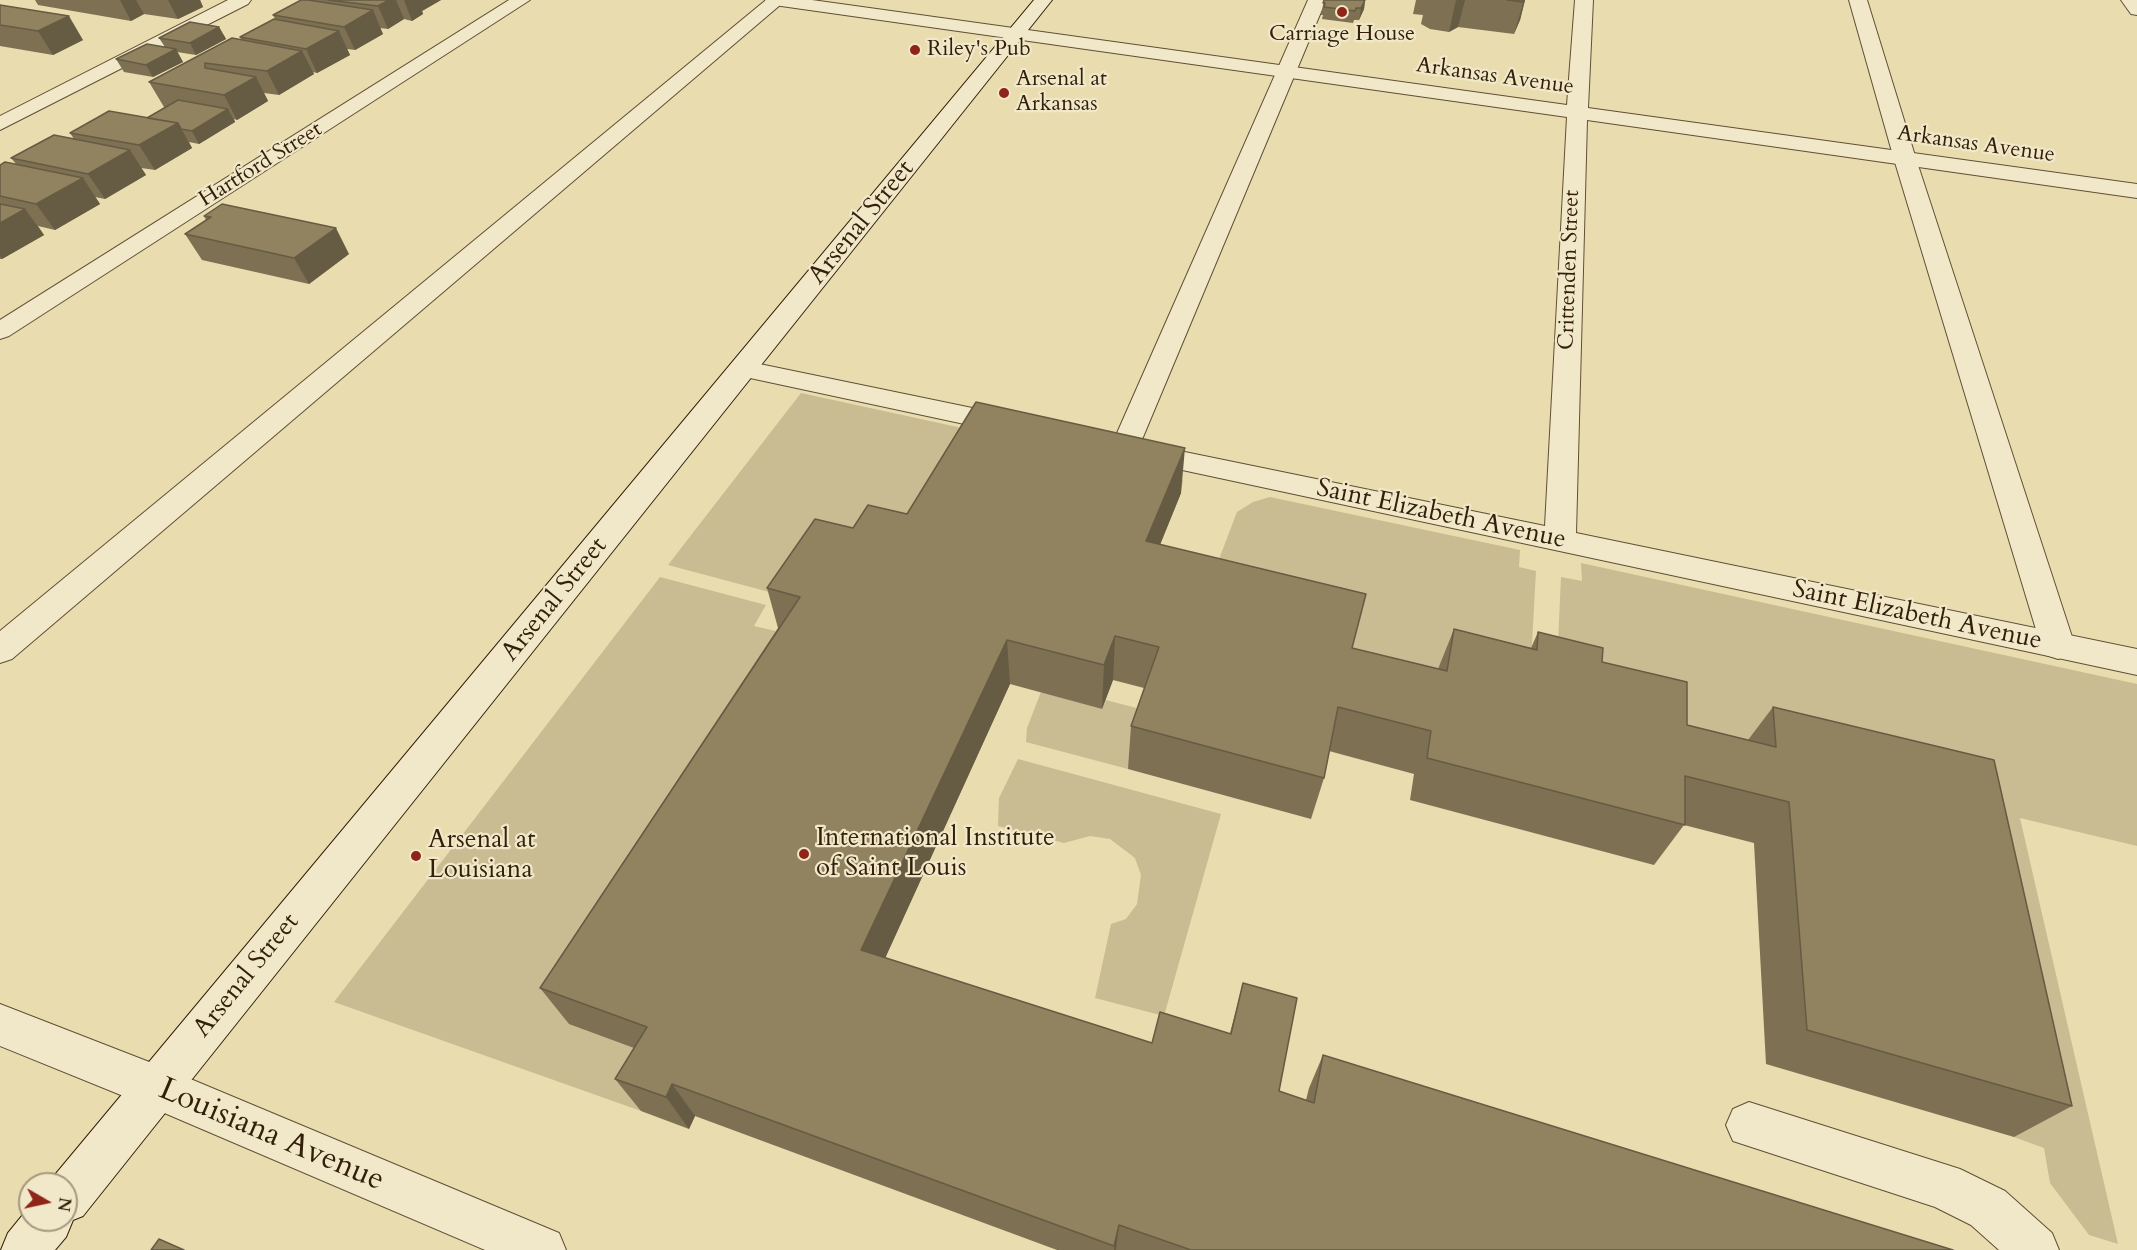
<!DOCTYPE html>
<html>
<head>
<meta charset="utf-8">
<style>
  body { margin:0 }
  #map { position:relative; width:2137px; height:1250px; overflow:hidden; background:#e9dcae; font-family:Cardo,serif }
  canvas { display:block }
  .north { position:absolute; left:18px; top:1172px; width:60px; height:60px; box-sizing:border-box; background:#f1e8ca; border:2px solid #a5987e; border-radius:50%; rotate:99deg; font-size:16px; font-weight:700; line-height:24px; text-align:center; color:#32200b }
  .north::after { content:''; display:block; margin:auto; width:21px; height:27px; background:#8f2418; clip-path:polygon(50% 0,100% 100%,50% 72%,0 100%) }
</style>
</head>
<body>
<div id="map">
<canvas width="2137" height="1250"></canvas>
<div class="north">N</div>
</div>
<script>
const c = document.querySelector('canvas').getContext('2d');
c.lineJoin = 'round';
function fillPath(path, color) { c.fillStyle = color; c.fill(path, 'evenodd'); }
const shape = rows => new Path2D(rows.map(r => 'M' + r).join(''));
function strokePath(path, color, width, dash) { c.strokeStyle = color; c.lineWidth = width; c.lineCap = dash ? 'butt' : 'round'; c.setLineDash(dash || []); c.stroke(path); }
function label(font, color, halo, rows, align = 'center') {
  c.font = font + ' Cardo,serif'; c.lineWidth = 4.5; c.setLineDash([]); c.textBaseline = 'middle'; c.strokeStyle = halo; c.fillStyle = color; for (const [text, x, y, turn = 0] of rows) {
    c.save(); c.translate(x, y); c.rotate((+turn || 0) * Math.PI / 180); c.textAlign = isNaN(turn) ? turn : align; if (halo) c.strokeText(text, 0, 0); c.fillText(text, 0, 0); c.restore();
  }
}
fillPath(shape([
  [801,393,1174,474,1183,480,1181,493,979,448,913,559,773,593,668,565],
  [1270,497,1520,550,1519,567,1536,571,1530,680,1430,715,1203,601,1237,512,1253,502],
  [1581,563,2137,684,2137,846,2020,818,2118,1244,2089,1235,2050,1183,2044,1148,2014,1137,1950,802,1741,750,1556,686,1561,577,1582,581],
  [660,577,766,605,754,626,780,632,670,1061,641,1111,334,1002],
  [1041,692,1102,709,1106,700,1148,711,1128,769,1026,742,1027,728],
  [1018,759,1221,814,1164,1016,1095,998,1111,924,1126,919,1137,904,1141,875,1135,858,1110,839,1090,836,1064,843,998,826,999,798]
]), '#cabc92');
const service = shape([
  [228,0,251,0,248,4,0,130,0,116,228,0],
  [766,0,786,0,12,659,0,663,0,631,766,0],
  [1308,0,1326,0,1138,449,1134,456,1124,458,1114,456,1110,449,1308,0],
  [1849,0,1867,0,1916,159,2075,646,2070,655,2058,659,2046,655,2041,646,1894,159,1849,0],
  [1749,1102,1960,1169,2005,1191,2052,1233,2059,1250,1999,1250,1971,1225,1935,1207,1733,1141,1726,1125,1733,1109,1749,1102]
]);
const minor = shape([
  [509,0,530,0,9,336,0,339,0,320,509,0],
  [765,0,812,0,1567,105,1575,0,1593,0,1588,108,2137,184,2137,198,1587,120,1576,533,2137,649,2137,675,1131,459,1127,452,1131,445,1141,443,1545,526,1567,117,774,5,768,4,765,0],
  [2121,0,2137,0,2137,15,2131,14,2121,0],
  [745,361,1011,416,1021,419,1025,425,1021,431,1011,434,736,375,732,369,736,363,745,361],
  [0,1004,157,1065,559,1233,566,1250,485,1250,148,1106,0,1046,0,1004]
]);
const secondary = shape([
  [1034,0,1052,0,83,1216,73,1220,66,1237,55,1250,1,1250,8,1233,30,1206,30,1220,66,1220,66,1184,49,1182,1034,0]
]);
strokePath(service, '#604f34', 2);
strokePath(minor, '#604f34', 2);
strokePath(secondary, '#32200b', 2);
fillPath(service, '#f1e8ca');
fillPath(minor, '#f1e8ca');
fillPath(secondary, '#f1e8ca');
fillPath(shape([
  [35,0,200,0,203,7,178,19,144,14,131,21,38,5],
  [301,0,441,0,422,11,423,14,412,21,404,19,388,29,380,28,383,34,355,50,347,49,350,55,317,73,313,72,314,74,279,95,264,93,268,101,237,120,234,119,235,122,199,144,189,142,192,148,155,170,141,168,146,175,105,199,95,197,100,204,55,230,38,226,44,235,2,259,0,259,0,165,16,164,11,158,74,139,70,133,147,118,165,107,164,107,149,82,241,40,240,37,275,19,273,15],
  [1324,0,1365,0,1364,9,1359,20,1354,20,1353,23,1322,19,1323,15,1321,15],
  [1416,0,1525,0,1520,20,1514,34,1458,27,1449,32,1430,29,1421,24,1423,15,1413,14],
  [0,5,83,40,53,55,0,46],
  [219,27,226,39,196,55,177,52,183,62,153,77,124,72,116,59,165,47,159,38],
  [204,216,349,254,309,284,202,260,185,234,206,220],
  [1181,493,1160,545,1352,648,1438,669,1454,629,1531,648,1538,632,1602,662,1687,725,1748,740,1773,707,2072,1106,2014,1137,1766,1064,1754,843,1684,825,1654,865,1410,800,1414,774,1329,751,1324,778,1311,819,1128,769,1131,726,1144,688,1113,680,1102,709,1010,684,885,958,1152,1043,1230,1033,1243,983,1279,1091,1306,1100,1309,1088,1323,1055,1953,1250,1057,1250,695,1116,689,1129,641,1111,615,1079,634,1048,569,1024,540,988,778,628,767,588,853,528,907,514]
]), '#7d7053');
fillPath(shape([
  [120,0,136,0,144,14,131,21],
  [168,0,200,0,203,7,178,19],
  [389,0,396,0,404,19,388,29,378,6],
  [404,0,441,0,422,11,423,14,412,21],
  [1365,0,1364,9,1359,20,1361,8],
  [1456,0,1465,0,1458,27,1449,32],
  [1524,0,1525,0,1520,20,1514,34],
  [373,10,383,34,355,50,344,27],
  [69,16,83,40,53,55,38,31],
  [219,27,226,39,196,55,190,43],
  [339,31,350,55,317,73,306,49],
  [176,49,183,62,153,77,146,65],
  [302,51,314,74,279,95,267,71],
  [256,77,268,101,237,120,224,95],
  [228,109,235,122,199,144,192,131],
  [178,123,192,148,155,170,139,145],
  [130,150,146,175,105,199,88,174],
  [83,178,100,204,55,230,36,204],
  [25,209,44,235,2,259,0,256,0,223],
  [336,228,349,254,309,284,294,258],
  [1185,448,1181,493,1143,586,1146,541],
  [1115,636,1113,680,1102,709,1104,665],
  [1007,640,1010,684,872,987,861,950],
  [672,1084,695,1116,689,1129,666,1097],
  [1119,1225,1116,1250,1114,1250,1114,1246]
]), '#665b43');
const building = shape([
  [301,0,308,0,373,10,344,27,273,15,301,0],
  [328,0,389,0,378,6,328,0],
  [1324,0,1365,0,1361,8,1356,8,1355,11,1324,7,1325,3,1323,3,1324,0],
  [1507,0,1524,0,1523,2,1507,0],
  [0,5,69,16,38,31,0,25,0,5],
  [274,19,339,31,306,49,240,37,274,19],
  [190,22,219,27,190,43,159,38,190,22],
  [232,38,302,51,267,71,205,63,205,68,256,77,224,95,149,82,232,38],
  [147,44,176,49,146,65,116,59,147,44],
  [178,100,228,109,192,131,181,129,178,123,147,118,178,100],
  [109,111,178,123,139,145,70,133,109,111],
  [54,135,130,150,88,174,11,158,54,135],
  [5,162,83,178,36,204,0,196,0,165,5,162],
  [0,204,25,209,0,223,0,204],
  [222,204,336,228,294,258,185,234,211,217,204,216,222,204],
  [976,402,1185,448,1146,541,1366,594,1352,648,1447,671,1454,629,1537,650,1538,632,1603,648,1602,662,1687,682,1687,725,1776,747,1773,707,1994,760,2072,1106,1807,1030,1789,802,1685,776,1685,825,1427,758,1431,731,1338,707,1324,778,1131,726,1159,647,1115,636,1104,665,1007,640,861,950,1152,1043,1160,1012,1231,1034,1243,983,1297,998,1279,1091,1314,1103,1323,1055,1953,1250,1191,1250,1119,1225,1114,1246,672,1084,666,1097,615,1079,647,1027,540,988,800,597,767,588,815,519,853,528,868,505,907,514,976,402],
  [159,1239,184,1250,151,1250,159,1239]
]);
fillPath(building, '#918260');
strokePath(building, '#665b43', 1.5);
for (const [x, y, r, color] of [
  [1342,12,6,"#8f2418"],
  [915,50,6,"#8f2418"],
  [1004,93,6,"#8f2418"],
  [804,854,6,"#8f2418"],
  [416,856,6,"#8f2418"]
]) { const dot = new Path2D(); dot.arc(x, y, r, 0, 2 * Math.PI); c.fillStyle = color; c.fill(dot); strokePath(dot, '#f1e8ca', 2); }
label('22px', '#32200b', '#f1e8ca', [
  ["Carriage House",1342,35,"center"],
  ["Riley's Pub",927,50],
  ["Arsenal at",1016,80],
  ["Arkansas",1016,105]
], 'left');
label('22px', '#32200b', '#f1e8ca', [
  ["Arkansas Avenue",1495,77,8],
  ["Arkansas Avenue",1976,145,8],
  ["Hartford Street",261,165,-32],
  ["Crittenden Street",1570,270,-88]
]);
label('26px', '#32200b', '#f1e8ca', [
  ["Arsenal Street",862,223,-51],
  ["Saint Elizabeth Avenue",1441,515,12],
  ["Arsenal Street",555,600,-51],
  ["Saint Elizabeth Avenue",1917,616,12],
  ["Arsenal Street",247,976,-51]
]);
label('26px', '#32200b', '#f1e8ca', [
  ["International Institute",816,839],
  ["of Saint Louis",816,869],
  ["Arsenal at",428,841],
  ["Louisiana",428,871]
], 'left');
label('32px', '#32200b', '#f1e8ca', [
  ["Louisiana Avenue",271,1136,23]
]);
</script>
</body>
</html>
